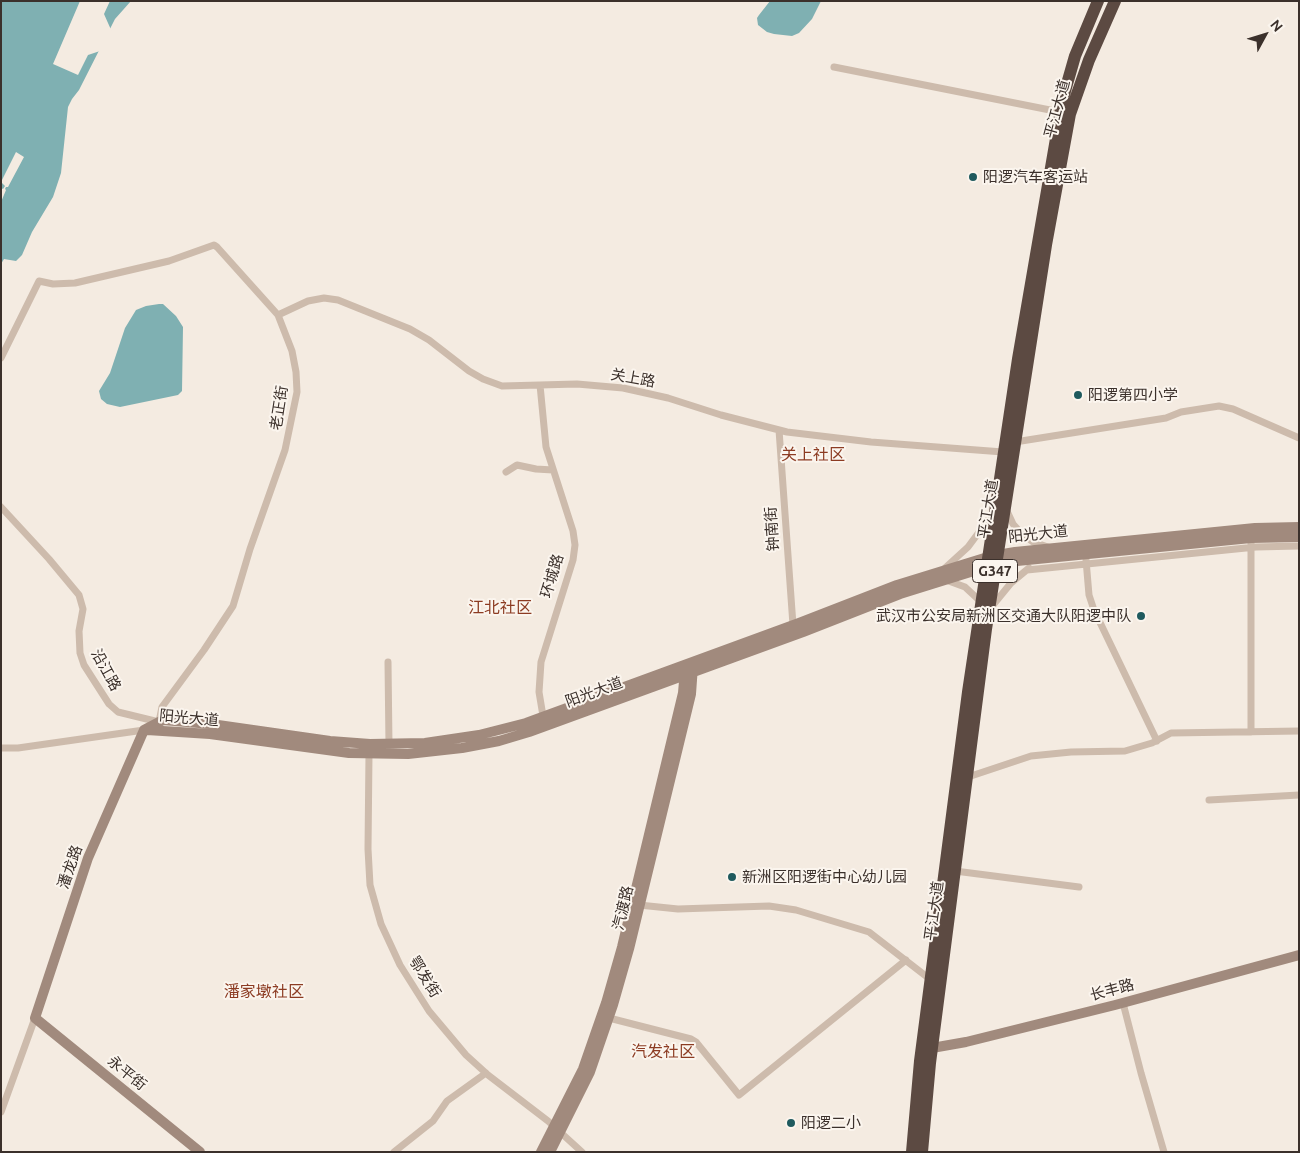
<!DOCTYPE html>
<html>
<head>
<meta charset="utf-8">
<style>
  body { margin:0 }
  #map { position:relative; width:1300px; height:1153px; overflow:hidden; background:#f4ebe1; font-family:Ubuntu,sans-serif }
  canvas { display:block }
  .frame { position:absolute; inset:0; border:2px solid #3b302b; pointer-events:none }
  .north { position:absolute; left:1240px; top:10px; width:50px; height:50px; -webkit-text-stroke:4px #fbf5ee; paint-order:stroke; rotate:51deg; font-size:14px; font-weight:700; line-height:20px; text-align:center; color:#3b302b }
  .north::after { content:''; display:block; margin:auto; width:18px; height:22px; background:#3b302b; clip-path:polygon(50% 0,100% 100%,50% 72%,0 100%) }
</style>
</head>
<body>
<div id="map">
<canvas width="1300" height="1153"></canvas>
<div class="frame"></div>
<div class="north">N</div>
</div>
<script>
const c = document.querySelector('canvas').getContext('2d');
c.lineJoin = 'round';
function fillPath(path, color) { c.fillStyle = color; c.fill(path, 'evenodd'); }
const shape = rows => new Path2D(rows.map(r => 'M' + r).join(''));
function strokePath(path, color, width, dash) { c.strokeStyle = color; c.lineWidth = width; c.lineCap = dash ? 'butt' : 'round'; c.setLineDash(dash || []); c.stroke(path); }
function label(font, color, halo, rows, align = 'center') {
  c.font = font + ' Ubuntu,"Noto Sans SC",sans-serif'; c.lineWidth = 4; c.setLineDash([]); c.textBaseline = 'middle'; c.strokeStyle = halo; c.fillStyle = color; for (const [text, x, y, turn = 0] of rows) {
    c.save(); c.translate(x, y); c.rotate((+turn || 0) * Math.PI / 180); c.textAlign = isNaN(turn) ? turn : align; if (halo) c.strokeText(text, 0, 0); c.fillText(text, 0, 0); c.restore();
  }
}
fillPath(shape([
  [1,1,131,1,115,19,79,90,72,99,68,107,61,173,53,197,32,232,22,255,16,261,4,259,1,264],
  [770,1,821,1,812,19,799,33,792,36,774,34,767,32,758,25,757,18,759,15],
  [159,304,163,304,176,316,183,327,182,391,178,395,120,407,107,404,101,399,99,391,110,373,125,328,136,310,146,306]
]), '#7fb0b2');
fillPath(shape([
  [80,1,110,1,104,14,112,32,103,50,88,55,78,75,53,64],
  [16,152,24,157,8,187,6,187,5,189,6,190,1,202,1,188,3,189,5,186,1,182]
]), '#f4ebe1');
strokePath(shape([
  [834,67,1060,112],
  [278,315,308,301,324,298,338,300,410,329,429,340,469,371,483,379,502,386,577,384,623,388,668,398,721,415,787,432,871,442,1003,452],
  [1,358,39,281,53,284,75,283,169,261,214,245,217,247,278,315,292,351,296,372,297,392,285,450,250,549,233,606,204,650,162,707,159,722,118,712,109,704,84,665,80,653,79,631,83,609,79,595,49,559,1,507],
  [540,385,546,447,573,531,575,545,573,560,541,662,539,692,543,716],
  [779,430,793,625],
  [1015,442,1166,418,1181,412,1219,406,1233,409,1299,438],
  [506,472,517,465,536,469,553,470],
  [1006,509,1013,524,1022,534,1033,542,1048,547],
  [1251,543,1251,732],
  [1086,560,1089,595,1094,610,1157,741],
  [945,568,968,547,991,516],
  [1027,570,1256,547,1299,546],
  [946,580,965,587,980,601],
  [993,605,1011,583,1029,568],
  [388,662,389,745],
  [1,748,18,748,144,730],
  [369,754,368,849,370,885,381,924,400,965,429,1011,466,1055,488,1075,548,1121,582,1152],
  [968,777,1031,756,1071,752,1125,751,1152,743,1171,733,1299,731],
  [1209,800,1299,795],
  [955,871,1079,887],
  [639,905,678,909,769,906,796,910,869,932,931,980],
  [1123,1003,1141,1073,1164,1152],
  [609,1018,691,1039,696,1042,739,1095,906,960],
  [1,1112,35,1018],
  [394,1152,433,1121,447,1101,486,1073]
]), '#cdbbac', 7);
strokePath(shape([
  [144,730,163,720,211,724,330,741,370,744,425,743,479,735,526,723,799,623,897,585,991,556,1015,552,1255,528,1299,527],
  [144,730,88,858,35,1018,200,1152],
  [147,730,210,734,349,753,408,754,462,748,499,741,529,732,803,632,900,594,993,565,1017,561,1251,538,1299,537],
  [932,1048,966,1042,1115,1005,1299,955],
  [541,1152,583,1069,606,1003,622,947,683,693,685,670],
  [550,1152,590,1072,613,1005,629,949,691,694,693,666]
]), '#a18a7d', 10);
strokePath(shape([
  [912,1152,920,1061,968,692,1018,359,1063,98,1075,56,1098,1],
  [922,1152,930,1063,986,629,1046,245,1070,114,1089,60,1115,1]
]), '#5c4a42', 12);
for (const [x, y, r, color] of [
  [973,177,5,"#1f5a5e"],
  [1078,395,5,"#1f5a5e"],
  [1141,616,5,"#1f5a5e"],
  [732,877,5,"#1f5a5e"],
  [791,1123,5,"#1f5a5e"]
]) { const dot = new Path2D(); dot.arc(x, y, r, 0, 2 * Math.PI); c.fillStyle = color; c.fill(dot); strokePath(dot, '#fbf5ee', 2); }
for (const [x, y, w] of [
  [995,571,45]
]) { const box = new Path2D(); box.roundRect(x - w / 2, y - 11.5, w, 23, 4); c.fillStyle = '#fbf5ee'; c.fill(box); strokePath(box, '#3b302b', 1); }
label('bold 14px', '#3b302b', null, [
  ["G347",995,571]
]);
label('15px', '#3b302b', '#fbf5ee', [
  ["平江大道",1057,109,-75],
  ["关上路",633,378,10],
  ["老正街",279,408,-81],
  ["平江大道",988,509,-81],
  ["钟南街",772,529,-94],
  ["阳光大道",1038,534,-6],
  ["环城路",552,576,-73],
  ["沿江路",106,670,61],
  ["阳光大道",594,692,-20],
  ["阳光大道",189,718,5],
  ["潘龙路",70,867,-71],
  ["汽渡路",623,908,-77],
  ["平江大道",934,911,-82],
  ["鄂发街",425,977,58],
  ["长丰路",1112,990,-15],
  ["永平街",127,1073,39]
]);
label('15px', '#3b302b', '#fbf5ee', [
  ["阳逻汽车客运站",983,177],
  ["阳逻第四小学",1088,395],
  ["武汉市公安局新洲区交通大队阳逻中队",1131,616,"right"],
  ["新洲区阳逻街中心幼儿园",742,877],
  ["阳逻二小",801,1123]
], 'left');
label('16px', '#8c3b22', '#fbf5ee', [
  ["关上社区",813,455],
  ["江北社区",500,608],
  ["潘家墩社区",264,992],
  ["汽发社区",663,1052]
]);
</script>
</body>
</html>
